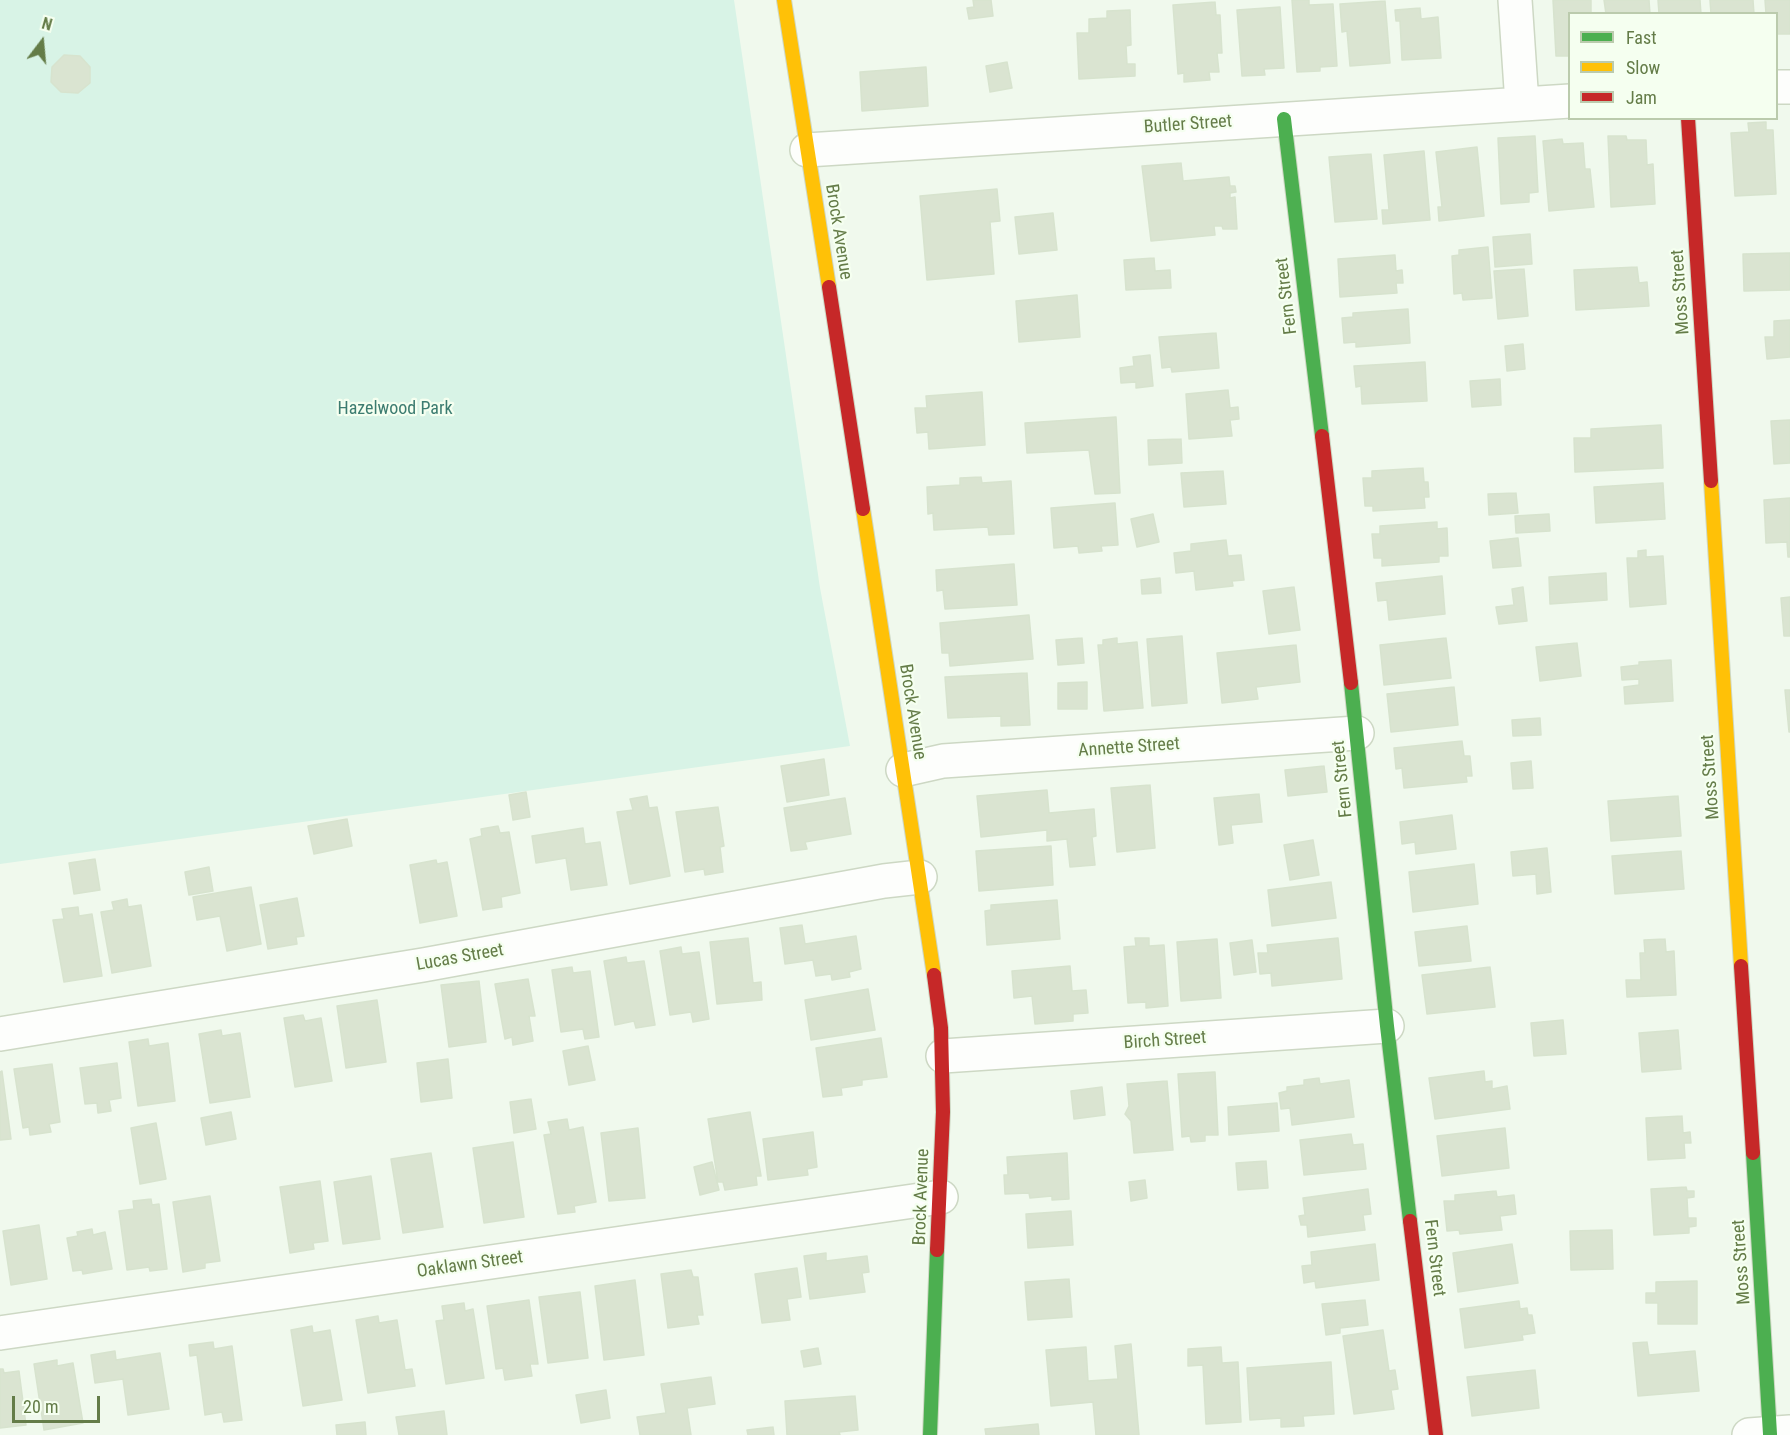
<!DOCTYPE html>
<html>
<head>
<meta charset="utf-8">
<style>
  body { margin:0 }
  #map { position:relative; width:1790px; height:1435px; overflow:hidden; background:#f0f9ed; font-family:"Roboto Condensed",sans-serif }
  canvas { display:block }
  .legend { position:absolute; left:1568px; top:12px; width:210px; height:108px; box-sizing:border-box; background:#f5fff0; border:2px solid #bbcbad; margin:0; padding:8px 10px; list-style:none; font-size:18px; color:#647c48 }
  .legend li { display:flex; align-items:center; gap:12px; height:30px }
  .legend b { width:30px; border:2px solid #bbcbad }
  .north { position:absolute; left:12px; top:12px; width:60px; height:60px; -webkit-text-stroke:4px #f5fff0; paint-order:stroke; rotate:16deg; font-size:16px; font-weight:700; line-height:24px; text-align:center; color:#647c48 }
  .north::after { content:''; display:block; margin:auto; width:21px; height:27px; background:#647c48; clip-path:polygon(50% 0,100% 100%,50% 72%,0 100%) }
  .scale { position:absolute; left:12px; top:1396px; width:88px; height:27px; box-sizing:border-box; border:3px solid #647c48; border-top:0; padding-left:8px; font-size:18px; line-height:21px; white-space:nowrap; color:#647c48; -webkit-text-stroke:4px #f5fff0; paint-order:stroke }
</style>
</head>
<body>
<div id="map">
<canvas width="1790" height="1435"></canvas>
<ul class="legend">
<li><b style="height:8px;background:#4caf50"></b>Fast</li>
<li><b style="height:8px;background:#ffc107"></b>Slow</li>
<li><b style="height:8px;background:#c62828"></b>Jam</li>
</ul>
<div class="north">N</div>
<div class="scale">20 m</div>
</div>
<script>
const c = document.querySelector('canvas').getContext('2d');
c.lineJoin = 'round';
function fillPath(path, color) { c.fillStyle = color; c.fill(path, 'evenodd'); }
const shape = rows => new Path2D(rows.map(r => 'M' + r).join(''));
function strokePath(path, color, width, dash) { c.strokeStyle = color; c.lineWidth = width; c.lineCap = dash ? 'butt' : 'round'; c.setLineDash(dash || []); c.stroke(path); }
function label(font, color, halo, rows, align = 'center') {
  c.font = font + ' "Roboto Condensed",sans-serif'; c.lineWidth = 4.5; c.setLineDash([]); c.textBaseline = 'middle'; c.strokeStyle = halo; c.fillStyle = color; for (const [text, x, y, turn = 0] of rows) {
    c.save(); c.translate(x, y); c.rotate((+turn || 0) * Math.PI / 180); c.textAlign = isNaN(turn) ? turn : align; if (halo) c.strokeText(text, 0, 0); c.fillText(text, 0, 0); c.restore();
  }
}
fillPath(shape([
  [0,0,734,0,820,588,850,746,0,864]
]), '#d8f3e6');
const building = shape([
  [973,0,991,0,993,16,969,19,967,8,974,7,973,0],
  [1292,0,1309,0,1309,5,1333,4,1337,66,1320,67,1320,71,1297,72,1292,0],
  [1553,0,1591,0,1591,14,1570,14,1570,56,1556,56,1553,0],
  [1604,0,1649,0,1650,14,1606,14,1604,0],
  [1658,0,1700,0,1701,14,1659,14,1658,0],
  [1710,0,1753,0,1754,14,1711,14,1710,0],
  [1765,0,1790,0,1790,34,1776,34,1776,14,1766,14,1765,0],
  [1385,1,1390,63,1350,66,1347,31,1342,32,1340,4,1385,1],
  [1215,2,1216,15,1220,15,1222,53,1217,53,1219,72,1209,72,1210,80,1184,82,1184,73,1178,74,1173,5,1215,2],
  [1280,7,1284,68,1264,69,1265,75,1242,76,1237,10,1280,7],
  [1420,8,1421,19,1438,17,1441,58,1402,60,1400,21,1396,21,1395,10,1420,8],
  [1130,10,1131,45,1126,46,1127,64,1135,64,1135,76,1079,79,1077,33,1089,33,1089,19,1107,18,1107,11,1130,10],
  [64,55,80,56,90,67,90,83,78,93,61,92,51,82,52,67,64,55],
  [1007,62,1012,88,990,92,986,66,1007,62],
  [926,67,928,106,862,111,860,72,926,67],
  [1766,122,1766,130,1773,130,1776,194,1735,196,1731,133,1749,132,1748,123,1766,122],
  [1535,136,1538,192,1529,193,1529,202,1501,204,1498,138,1535,136],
  [1608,136,1626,136,1627,140,1646,140,1647,165,1653,164,1655,204,1611,207,1608,136],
  [1562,139,1563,144,1583,143,1585,169,1590,169,1594,207,1549,211,1543,141,1562,139],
  [1477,147,1484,216,1439,221,1438,207,1442,207,1436,152,1477,147],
  [1424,151,1430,220,1383,224,1382,210,1389,210,1384,155,1424,151],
  [1371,154,1377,219,1335,222,1329,157,1371,154],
  [1181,163,1183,181,1229,177,1230,186,1235,186,1236,192,1230,193,1230,198,1235,197,1237,229,1223,229,1222,226,1214,226,1215,235,1151,241,1142,166,1181,163],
  [997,189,1000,221,990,222,994,274,927,280,920,196,997,189],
  [1053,213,1057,250,1019,254,1015,217,1053,213],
  [1530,234,1532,264,1495,267,1493,237,1530,234],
  [1488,247,1492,298,1463,300,1462,293,1454,294,1452,256,1459,255,1459,250,1488,247],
  [1790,253,1790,290,1744,291,1743,254,1790,253],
  [1395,255,1396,271,1402,270,1403,283,1396,283,1397,293,1340,297,1338,259,1395,255],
  [1154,258,1155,271,1170,270,1171,288,1126,290,1124,260,1154,258],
  [1637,267,1639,283,1647,282,1649,306,1576,310,1574,270,1637,267],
  [1524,269,1528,316,1498,319,1494,271,1524,269],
  [1077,295,1080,337,1019,342,1016,301,1077,295],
  [1408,309,1410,343,1356,347,1356,342,1344,343,1342,318,1353,317,1353,313,1408,309],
  [1790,320,1790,357,1767,359,1765,337,1774,337,1774,321,1790,320],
  [1216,333,1219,368,1172,372,1171,367,1162,368,1159,337,1216,333],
  [1523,344,1525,369,1507,371,1505,346,1523,344],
  [1150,355,1153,386,1136,388,1136,382,1121,383,1120,368,1134,366,1133,357,1150,355],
  [1425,362,1427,401,1362,404,1361,386,1356,387,1354,366,1425,362],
  [1500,379,1501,405,1472,407,1470,381,1500,379],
  [1228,390,1230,408,1238,407,1239,419,1230,420,1232,436,1189,439,1186,394,1228,390],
  [982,392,985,445,929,449,928,432,917,433,915,408,927,408,926,396,982,392],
  [1116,417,1120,493,1095,494,1089,450,1027,453,1025,423,1116,417],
  [1790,420,1790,463,1774,464,1771,421,1790,420],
  [1661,425,1663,468,1575,472,1574,438,1591,438,1591,429,1661,425],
  [1181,439,1182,463,1149,465,1148,440,1181,439],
  [1423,468,1424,482,1428,482,1429,497,1424,497,1425,508,1373,511,1373,506,1365,506,1363,478,1372,478,1372,471,1423,468],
  [1223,471,1226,504,1184,507,1181,473,1223,471],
  [981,477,982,483,1011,481,1014,534,989,535,988,527,934,530,933,513,928,514,927,487,960,485,960,478,981,477],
  [1663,483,1665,519,1596,523,1594,487,1663,483],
  [1516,493,1518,513,1489,515,1488,494,1516,493],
  [1790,498,1790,557,1788,557,1787,542,1766,543,1764,500,1790,498],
  [1115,503,1118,545,1101,546,1102,551,1079,553,1078,546,1054,548,1051,508,1115,503],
  [1153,514,1159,542,1137,547,1131,519,1153,514],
  [1549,514,1550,531,1516,533,1515,516,1549,514],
  [1437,522,1437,529,1447,528,1448,556,1439,556,1439,562,1382,566,1382,558,1374,558,1372,534,1380,534,1380,526,1437,522],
  [1518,538,1521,566,1493,568,1490,541,1518,538],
  [1226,540,1228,556,1241,555,1244,580,1232,581,1233,586,1196,590,1194,571,1176,573,1174,553,1191,551,1191,544,1226,540],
  [1646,550,1646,557,1663,556,1666,604,1630,607,1627,558,1638,558,1638,551,1646,550],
  [1014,564,1017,605,945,609,943,590,937,591,936,570,1014,564],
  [1606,573,1607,600,1550,604,1549,577,1606,573],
  [1442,576,1445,614,1389,620,1387,600,1378,601,1376,583,1442,576],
  [1160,578,1161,593,1142,594,1141,580,1160,578],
  [1294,587,1300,630,1269,634,1263,591,1294,587],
  [1523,587,1527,621,1499,624,1496,607,1514,605,1512,589,1523,587],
  [1790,597,1790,636,1784,636,1781,598,1790,597],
  [1029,615,1033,659,950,666,949,653,942,653,940,623,1029,615],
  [1182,636,1187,703,1152,706,1147,639,1182,636],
  [1082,638,1084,663,1058,665,1056,640,1082,638],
  [1117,638,1117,644,1137,642,1143,708,1104,711,1098,645,1103,645,1103,640,1117,638],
  [1446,638,1451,678,1384,685,1380,645,1446,638],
  [1577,643,1581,676,1540,681,1536,647,1577,643],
  [1296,645,1300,682,1256,687,1258,699,1222,703,1217,653,1296,645],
  [1671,660,1673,701,1625,704,1624,687,1639,685,1639,679,1622,680,1621,667,1639,665,1639,662,1671,660],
  [1027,673,1030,725,1001,726,1001,716,948,718,945,677,1027,673],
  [1087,682,1087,709,1058,709,1058,683,1087,682],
  [1454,687,1458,725,1391,732,1387,694,1454,687],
  [1785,690,1790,690,1790,732,1789,732,1785,690],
  [1540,718,1541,735,1513,736,1512,720,1540,718],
  [1462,741,1464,756,1470,756,1472,776,1466,776,1467,782,1404,788,1402,768,1396,769,1394,748,1462,741],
  [824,759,829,795,787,802,781,766,824,759],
  [1531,761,1533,788,1513,789,1511,763,1531,761],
  [1324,766,1327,792,1288,796,1285,770,1324,766],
  [1150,785,1155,848,1117,852,1111,788,1150,785],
  [1047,790,1049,813,1094,809,1096,836,1092,837,1095,865,1070,867,1067,839,1047,841,1047,830,981,837,977,796,1047,790],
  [526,792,530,817,513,820,509,795,526,792],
  [1259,794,1262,822,1231,825,1233,843,1219,845,1214,798,1259,794],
  [647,796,649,808,657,807,670,876,630,884,617,812,633,810,630,799,647,796],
  [1678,796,1681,836,1611,841,1608,801,1678,796],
  [845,798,851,834,805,842,807,849,791,851,784,808,845,798],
  [718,807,724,846,720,847,723,872,705,875,704,869,685,872,676,812,718,807],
  [1452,815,1456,849,1416,854,1415,842,1402,844,1400,822,1452,815],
  [347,819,352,846,314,854,308,826,347,819],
  [498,826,500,833,509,832,520,893,501,897,502,907,483,910,470,839,482,836,481,829,498,826],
  [583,828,585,844,600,842,607,885,571,890,566,858,536,863,532,836,583,828],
  [1313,840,1319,875,1290,880,1284,845,1313,840],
  [1051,846,1053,885,979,891,976,851,1051,846],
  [1547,848,1551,892,1537,894,1536,874,1513,876,1511,852,1547,848],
  [1681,851,1684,889,1615,894,1612,856,1681,851],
  [95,859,100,890,74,894,69,863,95,859],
  [436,860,437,864,447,862,457,916,420,923,410,865,436,860],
  [1474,864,1478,904,1413,912,1409,872,1474,864],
  [209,867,213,891,189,895,185,872,209,867],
  [1331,882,1336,918,1272,926,1268,890,1331,882],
  [251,887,261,944,227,951,220,916,197,920,193,897,251,887],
  [297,898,304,936,296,937,297,944,268,949,260,905,297,898],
  [127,899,128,907,141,905,151,966,112,973,101,912,114,910,112,902,127,899],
  [1057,900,1060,939,987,945,985,911,991,910,991,905,1057,900],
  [78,907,79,916,92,914,102,976,64,982,53,920,64,919,62,909,78,907],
  [802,925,805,944,856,936,861,969,849,972,850,977,832,980,831,974,816,976,813,960,785,964,780,928,802,925],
  [1467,926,1471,961,1419,966,1415,932,1467,926],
  [748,938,753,983,761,982,762,1000,717,1004,710,942,748,938],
  [1135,938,1149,938,1149,946,1164,945,1168,1006,1146,1008,1146,1002,1128,1003,1124,947,1136,946,1135,938],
  [1338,938,1342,979,1272,986,1271,973,1260,974,1258,953,1268,953,1267,945,1338,938],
  [1217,939,1221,998,1181,1001,1177,942,1217,939],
  [1665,939,1666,952,1674,951,1676,995,1627,997,1626,980,1641,980,1640,953,1645,953,1644,940,1665,939],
  [1252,940,1256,972,1234,975,1230,943,1252,940],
  [681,947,682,954,699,952,709,1019,693,1022,691,1012,670,1015,660,951,681,947],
  [626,957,627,963,644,961,655,1025,636,1028,634,1021,615,1025,604,961,626,957],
  [1070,966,1072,991,1086,990,1088,1013,1073,1014,1073,1021,1035,1024,1032,996,1014,998,1012,971,1070,966],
  [572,967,573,973,590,971,599,1037,585,1039,583,1029,561,1032,552,970,572,967],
  [1490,967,1495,1007,1427,1014,1422,975,1490,967],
  [528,979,535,1016,529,1016,533,1041,513,1045,512,1037,505,1039,495,984,528,979],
  [479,981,486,1042,449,1047,441,985,479,981],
  [868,989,875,1030,811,1040,805,1000,868,989],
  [377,1000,386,1062,346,1068,337,1006,377,1000],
  [303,1015,305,1021,321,1018,332,1081,295,1087,284,1018,303,1015],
  [1563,1020,1566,1054,1534,1056,1531,1023,1563,1020],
  [221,1030,222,1036,240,1033,250,1097,210,1103,199,1034,221,1030],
  [1678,1030,1681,1069,1642,1072,1639,1033,1678,1030],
  [881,1038,887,1077,862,1080,862,1085,841,1088,842,1095,823,1097,816,1048,881,1038],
  [148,1039,149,1046,168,1043,175,1101,138,1106,129,1042,148,1039],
  [588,1046,595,1080,569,1085,563,1051,588,1046],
  [448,1059,452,1098,421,1102,417,1063,448,1059],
  [117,1063,121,1098,109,1100,111,1111,98,1113,97,1103,85,1104,80,1068,117,1063],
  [52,1064,60,1122,49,1124,51,1132,30,1135,29,1127,23,1128,14,1069,52,1064],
  [2,1071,11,1139,0,1140,0,1072,2,1071],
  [1484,1071,1485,1082,1492,1081,1492,1089,1507,1086,1510,1109,1435,1119,1429,1078,1484,1071],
  [1215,1072,1218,1135,1205,1135,1205,1141,1191,1142,1190,1136,1182,1137,1178,1074,1215,1072],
  [1319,1078,1320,1084,1349,1080,1354,1117,1292,1125,1290,1108,1281,1109,1279,1093,1287,1091,1287,1087,1304,1085,1304,1080,1319,1078],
  [1167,1081,1173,1150,1134,1153,1131,1121,1125,1114,1129,1106,1127,1084,1167,1081],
  [1102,1087,1105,1115,1074,1119,1071,1091,1102,1087],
  [531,1099,536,1129,514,1133,510,1102,531,1099],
  [1277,1103,1279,1131,1229,1135,1228,1107,1277,1103],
  [231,1112,236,1139,206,1145,201,1118,231,1112],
  [750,1112,761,1176,756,1176,757,1185,725,1190,723,1182,718,1182,708,1119,750,1112],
  [1682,1116,1683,1133,1690,1132,1691,1143,1684,1143,1685,1158,1648,1160,1646,1118,1682,1116],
  [567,1119,569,1130,583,1127,596,1202,574,1206,575,1212,558,1214,544,1135,551,1134,548,1122,567,1119],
  [156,1123,166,1179,140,1184,131,1128,156,1123],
  [638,1128,645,1198,609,1201,601,1133,638,1128],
  [1505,1128,1509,1168,1442,1176,1437,1136,1505,1128],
  [813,1132,817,1167,807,1169,808,1175,768,1180,763,1139,813,1132],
  [1351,1134,1353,1145,1363,1144,1366,1169,1304,1175,1300,1140,1351,1134],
  [513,1142,524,1217,484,1223,473,1148,513,1142],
  [431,1153,443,1227,403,1233,391,1159,431,1153],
  [1067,1153,1069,1199,1052,1200,1052,1196,1030,1198,1029,1193,1005,1194,1004,1175,1008,1175,1007,1157,1067,1153],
  [1266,1161,1268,1188,1238,1190,1236,1163,1266,1161],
  [712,1162,719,1190,700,1195,694,1167,712,1162],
  [371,1176,380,1239,343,1244,334,1182,371,1176],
  [1145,1180,1147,1198,1131,1201,1129,1182,1145,1180],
  [320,1181,328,1241,313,1243,314,1249,290,1253,280,1187,320,1181],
  [1686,1187,1687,1191,1694,1191,1694,1197,1687,1198,1688,1218,1696,1218,1696,1226,1689,1227,1689,1233,1654,1235,1651,1189,1686,1187],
  [1368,1189,1371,1214,1363,1215,1365,1230,1308,1237,1307,1225,1301,1225,1299,1216,1305,1215,1303,1198,1368,1189],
  [1496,1191,1497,1197,1514,1195,1516,1214,1500,1216,1502,1230,1460,1234,1459,1230,1447,1231,1444,1201,1455,1201,1455,1195,1496,1191],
  [210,1196,220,1261,205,1263,205,1268,183,1272,173,1202,210,1196],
  [151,1199,152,1205,159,1204,167,1269,150,1271,149,1267,127,1270,119,1211,134,1209,133,1201,151,1199],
  [1071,1211,1073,1245,1028,1248,1026,1214,1071,1211],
  [39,1225,47,1279,11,1285,3,1231,39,1225],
  [92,1229,93,1235,105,1232,112,1269,83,1274,82,1270,73,1271,67,1238,78,1236,77,1232,92,1229],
  [1612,1230,1613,1269,1571,1270,1570,1231,1612,1230],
  [1375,1244,1379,1280,1316,1288,1315,1281,1304,1283,1302,1266,1312,1265,1311,1252,1375,1244],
  [1512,1244,1518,1283,1458,1292,1453,1253,1512,1244],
  [826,1253,826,1261,867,1256,869,1272,862,1273,865,1292,810,1299,804,1256,826,1253],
  [797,1268,801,1297,787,1299,790,1320,762,1323,755,1274,797,1268],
  [691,1270,693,1277,698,1277,703,1315,697,1315,699,1324,668,1328,661,1274,691,1270],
  [1069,1279,1072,1317,1028,1320,1025,1282,1069,1279],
  [635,1280,644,1355,604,1360,595,1286,635,1280],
  [1697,1281,1697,1324,1658,1324,1658,1303,1646,1303,1646,1293,1656,1293,1656,1282,1697,1281],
  [580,1292,588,1358,548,1363,539,1297,580,1292],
  [529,1300,538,1364,530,1364,532,1376,505,1380,503,1368,496,1369,487,1306,529,1300],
  [1365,1300,1368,1325,1340,1328,1340,1333,1326,1335,1322,1304,1365,1300],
  [1519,1301,1520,1309,1527,1308,1528,1315,1532,1315,1535,1333,1522,1335,1523,1340,1465,1348,1460,1309,1519,1301],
  [464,1303,465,1311,473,1309,484,1378,446,1384,436,1321,444,1320,442,1306,464,1303],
  [378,1316,379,1323,397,1320,405,1370,412,1369,415,1386,368,1393,356,1320,378,1316],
  [312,1326,313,1333,330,1330,342,1400,303,1406,291,1330,312,1326],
  [1383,1330,1389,1371,1395,1370,1398,1389,1391,1390,1394,1409,1354,1414,1343,1336,1383,1330],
  [213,1342,214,1349,232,1346,242,1420,224,1422,222,1412,205,1415,197,1355,190,1356,189,1345,213,1342],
  [1647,1342,1649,1355,1695,1351,1699,1391,1638,1396,1633,1343,1647,1342],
  [1131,1344,1139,1435,1096,1435,1093,1402,1051,1406,1046,1350,1086,1347,1088,1381,1118,1379,1115,1346,1131,1344],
  [1221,1347,1222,1363,1238,1362,1241,1422,1206,1424,1203,1365,1188,1366,1188,1349,1221,1347],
  [818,1348,821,1364,804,1367,801,1351,818,1348],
  [115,1351,116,1360,160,1353,169,1409,128,1415,123,1379,95,1383,91,1355,115,1351],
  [57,1360,57,1366,73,1363,83,1423,44,1430,34,1364,57,1360],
  [1331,1362,1334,1414,1303,1416,1304,1426,1281,1427,1281,1418,1250,1420,1247,1368,1331,1362],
  [0,1369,3,1369,4,1373,19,1371,26,1425,0,1428,0,1369],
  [1535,1370,1539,1408,1472,1416,1467,1377,1535,1370],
  [711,1377,715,1404,687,1408,691,1435,640,1435,637,1417,666,1413,661,1384,711,1377],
  [606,1390,610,1418,581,1423,576,1395,606,1390],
  [855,1396,858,1430,839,1432,840,1435,787,1435,785,1401,855,1396],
  [444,1411,447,1435,399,1435,396,1417,444,1411],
  [365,1422,366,1435,337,1435,336,1425,365,1422],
  [1038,1424,1039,1435,986,1435,985,1429,1038,1424],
  [773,1427,774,1435,748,1435,747,1430,773,1427]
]);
fillPath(building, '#dae4d1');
strokePath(building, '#d7e3ce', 1.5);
const street = shape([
  [1515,0,1522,104],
  [1776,87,1790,87],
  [807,150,1570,101],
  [903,770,943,761,1357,733],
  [0,1034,423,965,884,881,920,877],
  [943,1056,1387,1026],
  [0,1333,941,1197],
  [1749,1435,1790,1432]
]);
const fast = shape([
  [1284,119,1322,436],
  [1351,683,1387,1026,1410,1221],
  [1753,1153,1770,1434],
  [930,1435,937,1250]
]);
const slow = shape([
  [784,0,829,287],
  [1711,481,1741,966],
  [863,509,934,975]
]);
const jam = shape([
  [1688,118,1711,481],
  [829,287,863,509],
  [1322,436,1351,683],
  [1741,966,1753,1153],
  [934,975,941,1028,943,1112,937,1250],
  [1410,1221,1436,1435]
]);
strokePath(street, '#cdd8c4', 36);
strokePath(fast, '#ced8c4', 16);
strokePath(slow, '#ced8c4', 16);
strokePath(jam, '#ced8c4', 16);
strokePath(street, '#fdfefc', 33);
strokePath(fast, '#4caf50', 14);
strokePath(slow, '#ffc107', 14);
strokePath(jam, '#c62828', 14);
label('18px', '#647c48', '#f5fff0', [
  ["Butler Street",1188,125,-4],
  ["Brock Avenue",838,232,81],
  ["Moss Street",1681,292,-94],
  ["Fern Street",1287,296,-97],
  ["Brock Avenue",912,712,81],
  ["Annette Street",1129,748,-4],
  ["Moss Street",1711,777,-94],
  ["Fern Street",1343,779,-96],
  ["Lucas Street",460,958,-10],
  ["Birch Street",1165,1041,-4],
  ["Brock Avenue",922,1197,-88],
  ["Fern Street",1434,1258,83],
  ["Moss Street",1742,1262,-94],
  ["Oaklawn Street",470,1265,-8]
]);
label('18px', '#3c7c70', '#f5fff0', [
  ["Hazelwood Park",395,409]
]);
</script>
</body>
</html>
